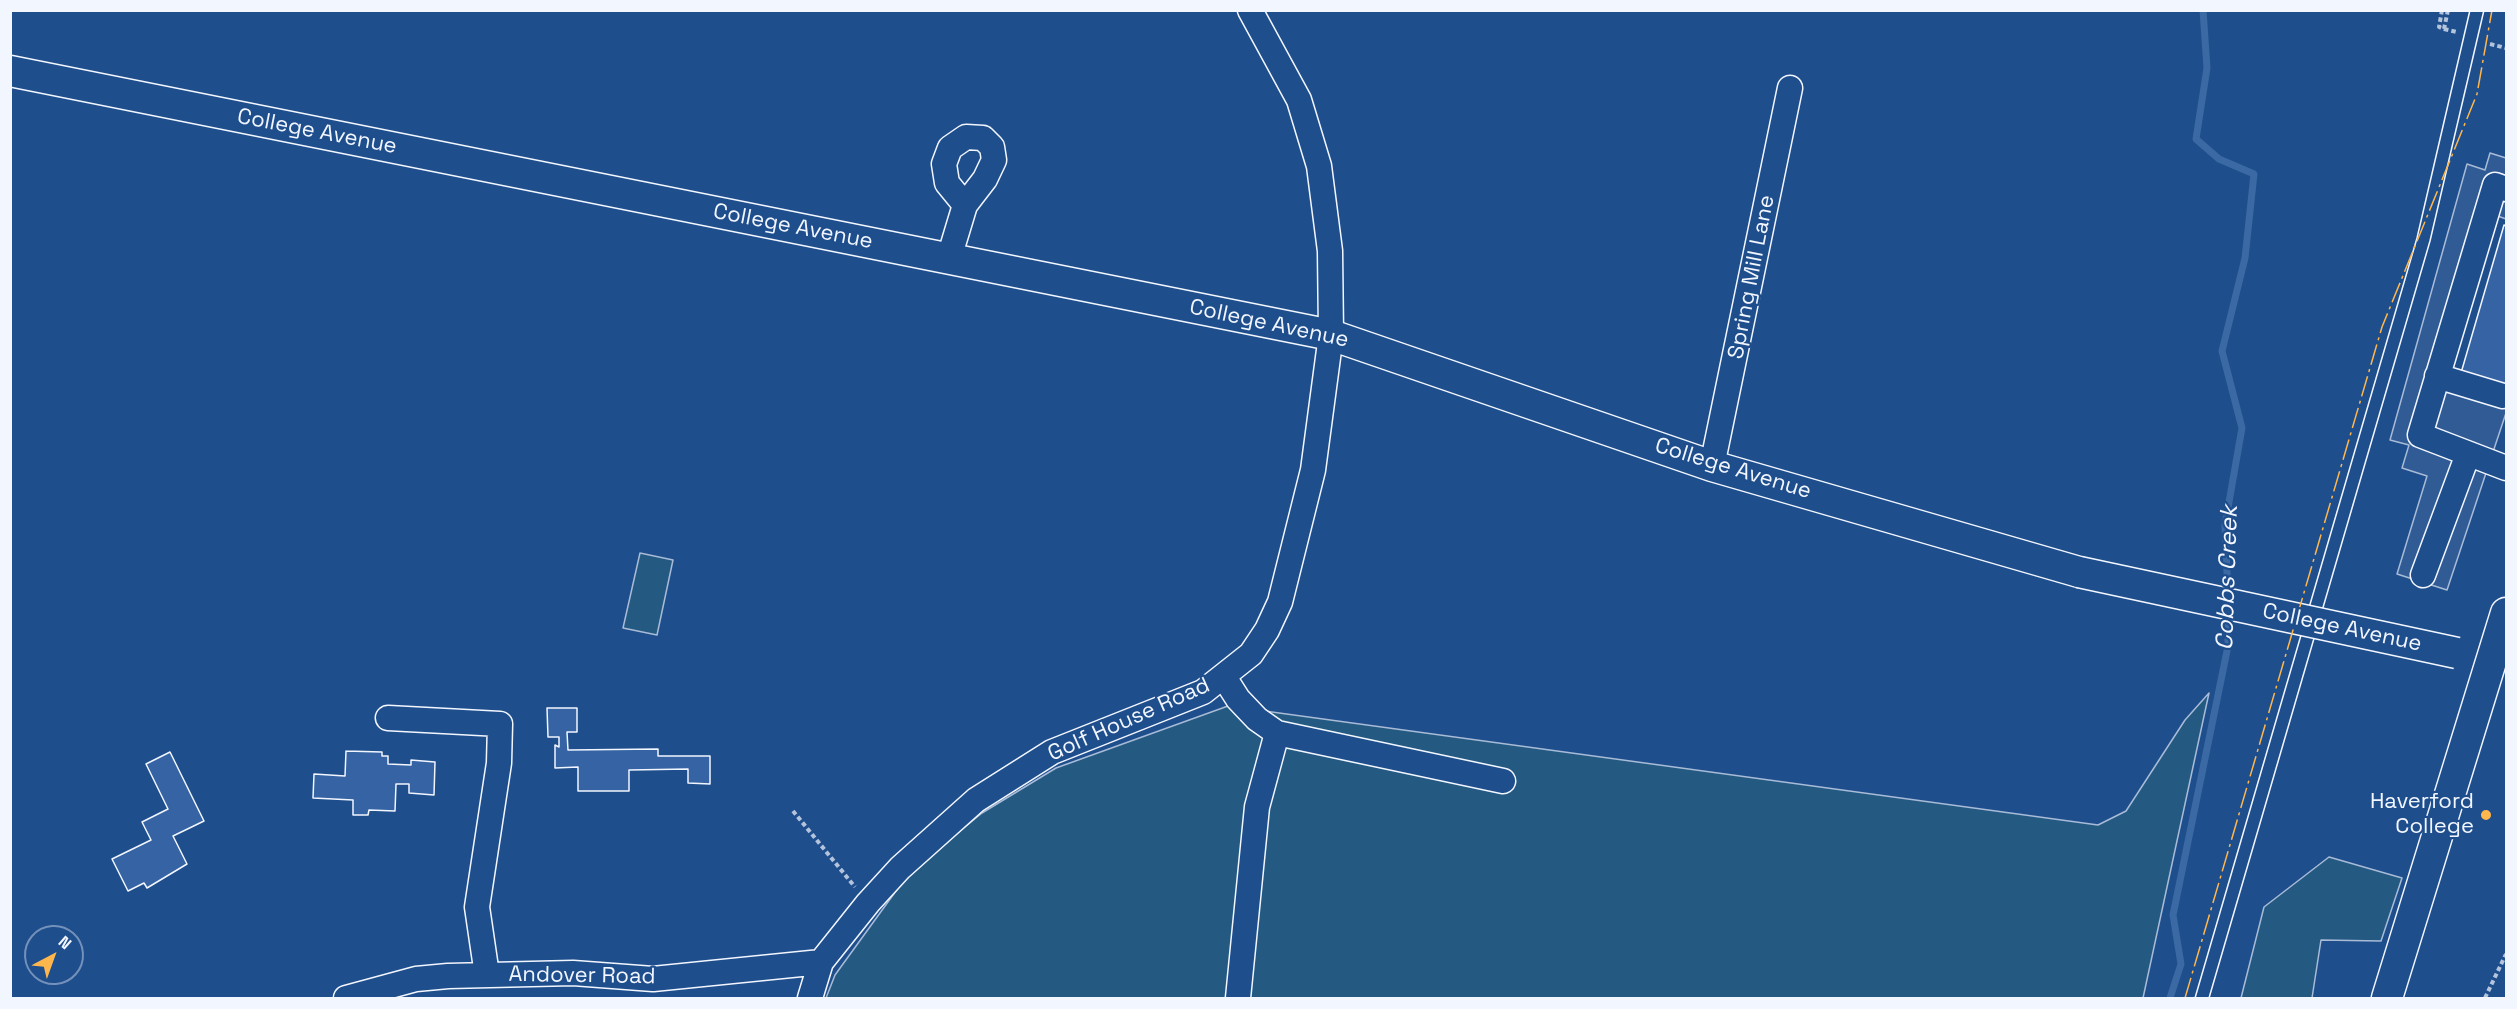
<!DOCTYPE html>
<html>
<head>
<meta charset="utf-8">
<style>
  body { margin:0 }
  #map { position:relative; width:2517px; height:1009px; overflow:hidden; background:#1f4e8c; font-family:"Space Grotesk",sans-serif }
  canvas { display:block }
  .frame { position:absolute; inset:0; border:12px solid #f2f6ff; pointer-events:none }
  .north { position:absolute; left:24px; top:925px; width:60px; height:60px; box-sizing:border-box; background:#1f4e8c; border:2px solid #7391ba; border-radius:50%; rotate:41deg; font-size:16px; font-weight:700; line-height:24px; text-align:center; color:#f2f6ff }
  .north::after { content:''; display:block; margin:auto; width:21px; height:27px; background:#ffb74d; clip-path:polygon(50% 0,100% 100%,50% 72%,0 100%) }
</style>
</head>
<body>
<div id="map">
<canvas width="2517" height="1009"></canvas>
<div class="frame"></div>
<div class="north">N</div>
</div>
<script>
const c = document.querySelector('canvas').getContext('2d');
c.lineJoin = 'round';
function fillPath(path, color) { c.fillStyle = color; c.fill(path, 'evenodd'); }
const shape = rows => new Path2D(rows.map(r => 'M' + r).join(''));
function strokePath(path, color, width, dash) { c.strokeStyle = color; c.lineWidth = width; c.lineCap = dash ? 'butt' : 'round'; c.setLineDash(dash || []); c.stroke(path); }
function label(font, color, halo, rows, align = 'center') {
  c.font = font + ' "Space Grotesk",sans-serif'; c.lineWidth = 4.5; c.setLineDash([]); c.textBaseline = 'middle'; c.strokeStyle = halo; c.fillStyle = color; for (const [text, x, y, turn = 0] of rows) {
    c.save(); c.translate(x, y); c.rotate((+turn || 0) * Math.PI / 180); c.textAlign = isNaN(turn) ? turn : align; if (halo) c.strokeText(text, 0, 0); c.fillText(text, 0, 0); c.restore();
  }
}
const green = shape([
  [640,553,673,560,657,635,623,628,640,553],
  [2209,693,2143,998,826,998,835,975,909,873,982,813,1056,768,1228,706,2098,825,2126,811,2185,720,2209,693],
  [2329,857,2402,878,2381,941,2321,940,2312,998,2241,998,2264,907,2329,857]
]);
fillPath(green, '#245a82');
strokePath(green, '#a8bbd7', 1.5);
const parking = shape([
  [2490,153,2506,158,2506,219,2495,215,2450,372,2506,391,2506,413,2447,590,2397,574,2427,476,2402,468,2409,445,2390,440,2467,164,2485,170,2490,153]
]);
fillPath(parking, '#305b95');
strokePath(parking, '#a8bbd7', 1.5);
strokePath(shape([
  [2203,10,2207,68,2196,139,2219,159,2254,174,2245,258,2222,351,2242,428,2225,525,2228,596],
  [2170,998,2181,964,2173,915,2228,646,2228,610]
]), '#3b69a3', 7);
const building = shape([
  [2504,225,2506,226,2506,387,2461,373,2504,225],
  [547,708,577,708,577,732,567,732,568,750,658,749,658,756,710,756,710,784,688,783,688,769,629,770,629,791,578,791,578,767,555,768,555,745,559,747,559,737,548,737,547,708],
  [346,751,382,752,382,756,388,756,388,764,411,765,411,760,435,762,434,795,409,793,409,784,396,784,395,811,369,810,368,815,353,815,353,800,313,798,314,774,345,776,346,751],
  [170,752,204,821,173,836,187,864,147,888,144,883,128,891,112,859,151,840,142,822,168,809,146,764,170,752]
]);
fillPath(building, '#3563a3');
strokePath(building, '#f2f6ff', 1.5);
const minor = shape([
  [2506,189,2495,185,2420,435,2506,468],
  [949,258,965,205,985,179,994,160,992,147,983,138,966,137,950,148,944,164,947,183,965,205],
  [2437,376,2503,396],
  [1712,466,1790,88],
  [2423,575,2468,454],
  [1224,677,1238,699,1257,719,1277,733,1257,807,1238,998],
  [388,718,500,724,499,763,477,907,487,975],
  [1277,733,1503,781],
  [346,998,416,979,448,976,573,973,653,979,821,962],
  [810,998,821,962,868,903,900,868,976,800,1052,752,1203,692,1251,654,1267,630,1280,602,1313,470,1331,335,1330,251,1319,166,1299,100,1250,10]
]);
const major = shape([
  [10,71,1331,335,1712,466,2079,572],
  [2387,998,2506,613]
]);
strokePath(minor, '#f2f6ff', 27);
strokePath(major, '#f2f6ff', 33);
strokePath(shape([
  [2442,10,2439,27,2444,29,2448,10],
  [2444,29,2457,32],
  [2490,44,2506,48],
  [793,811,855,887],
  [2485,998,2506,954]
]), '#b3c4dc', 4, [4.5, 3]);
strokePath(minor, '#1f4e8c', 24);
strokePath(major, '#1f4e8c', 30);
strokePath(shape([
  [2195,998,2417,238,2470,10],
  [2209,998,2430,241,2484,10]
]), '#f2f6ff', 1.5);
const majorBridge = shape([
  [2079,572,2457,653]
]);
strokePath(majorBridge, '#f2f6ff', 33, []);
strokePath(majorBridge, '#1f4e8c', 30);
strokePath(shape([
  [2185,998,2382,327,2477,94,2492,10]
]), '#ffb74d', 1.5, [21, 4.5, 3, 4.5]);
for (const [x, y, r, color] of [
  [2486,815,6,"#ffb74d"]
]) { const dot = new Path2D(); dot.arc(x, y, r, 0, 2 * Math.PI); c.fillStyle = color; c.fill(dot); strokePath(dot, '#1f4e8c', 2); }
label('22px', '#f2f6ff', '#1f4e8c', [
  ["College Avenue",317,132,11],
  ["College Avenue",793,227,11],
  ["Spring Mill Lane",1752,277,-79],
  ["College Avenue",1269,324,12],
  ["College Avenue",1733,469,17],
  ["College Avenue",2342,628,12],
  ["Golf House Road",1129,720,-24],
  ["Andover Road",582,976,1]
]);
label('22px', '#f2f6ff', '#1f4e8c', [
  ["Haverford",2474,802],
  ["College",2474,827]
], 'right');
label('italic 24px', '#f2f6ff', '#1f4e8c', [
  ["Cobbs Creek",2228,578,-88]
]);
</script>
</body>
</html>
